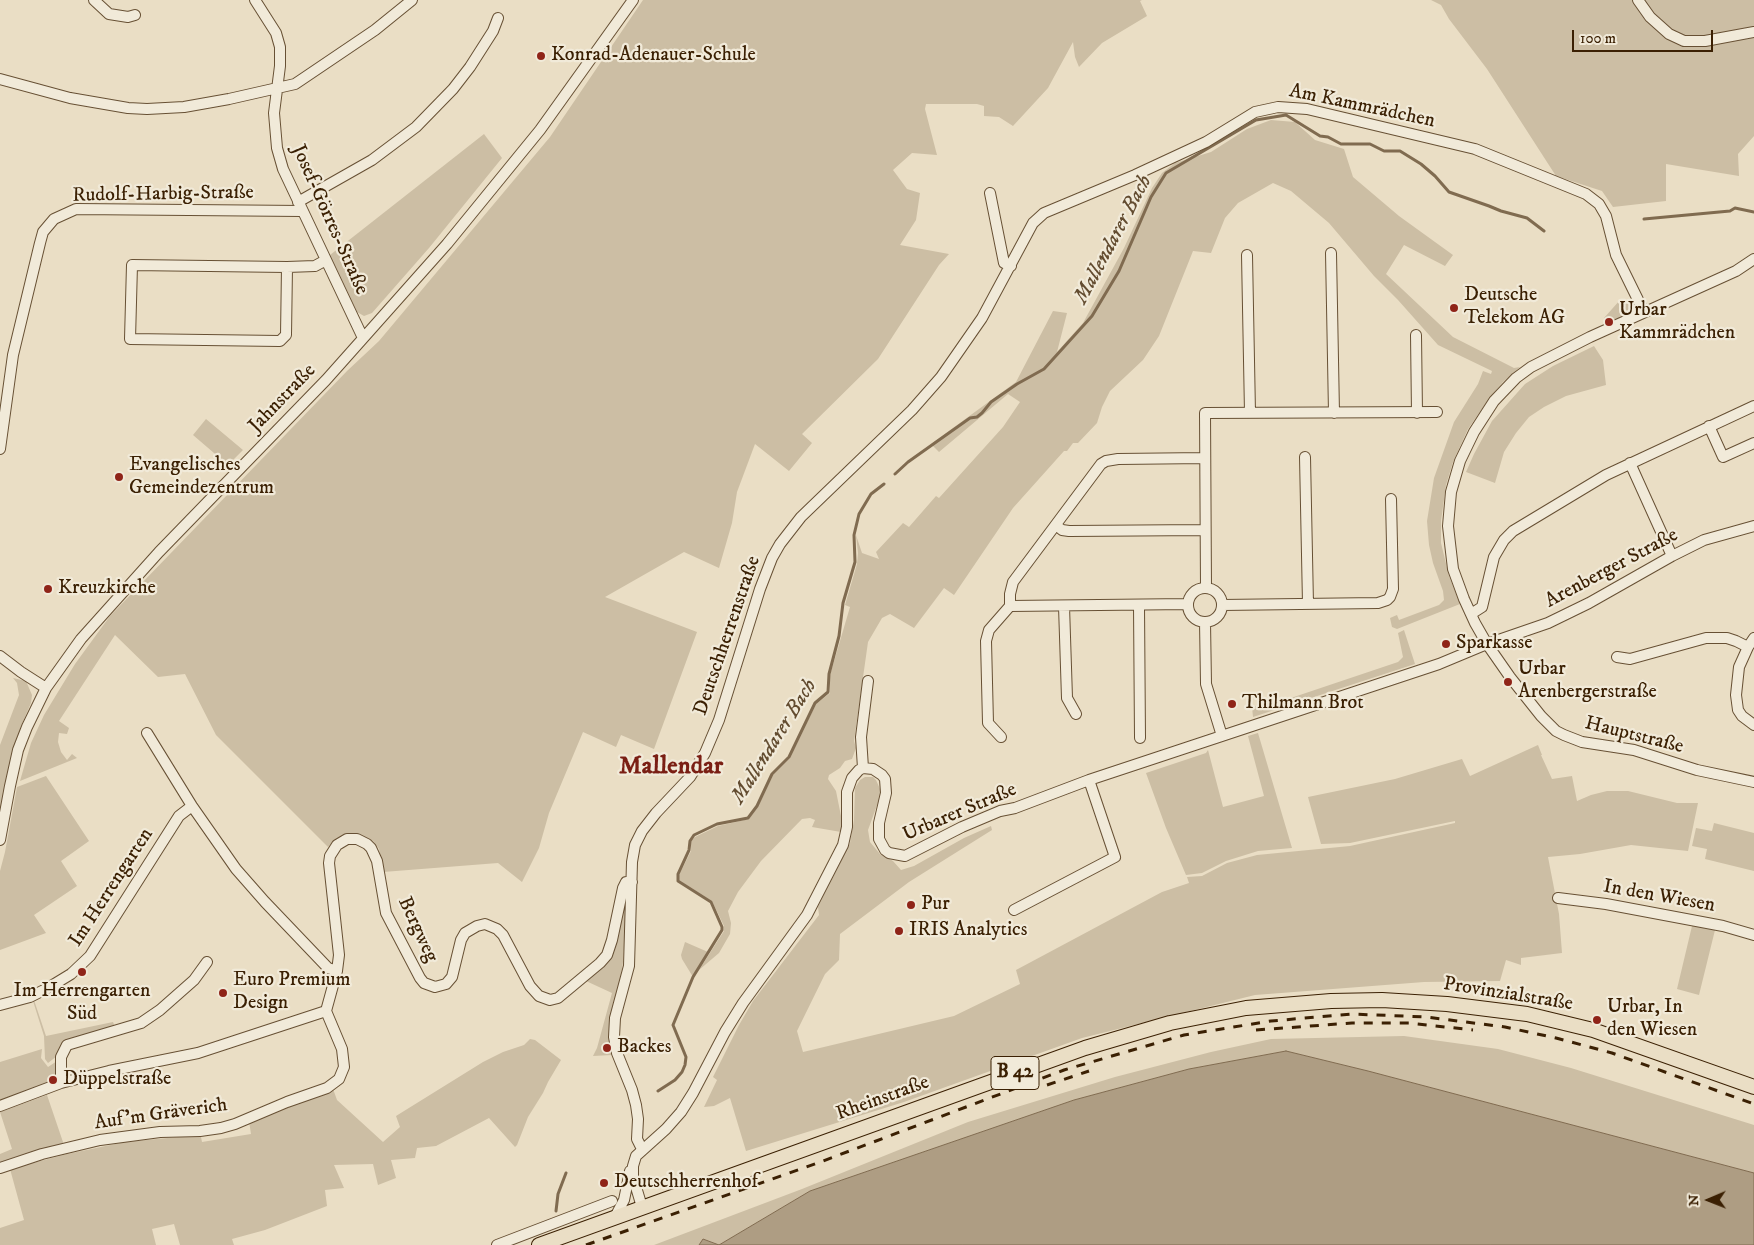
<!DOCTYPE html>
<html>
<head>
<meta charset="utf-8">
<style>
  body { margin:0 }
  #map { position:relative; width:1754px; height:1245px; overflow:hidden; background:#eadec5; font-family:"IM FELL DW Pica",serif }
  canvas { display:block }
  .north { position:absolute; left:1684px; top:1175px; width:50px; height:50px; -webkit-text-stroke:4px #f1ead9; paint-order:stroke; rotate:269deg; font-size:14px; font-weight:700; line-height:20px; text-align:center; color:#3b2003 }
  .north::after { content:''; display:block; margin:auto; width:18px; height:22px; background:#3b2003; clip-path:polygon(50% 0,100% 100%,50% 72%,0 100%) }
  .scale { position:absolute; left:1572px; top:30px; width:141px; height:22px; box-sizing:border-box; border:2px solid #3b2003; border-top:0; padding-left:6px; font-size:15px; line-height:18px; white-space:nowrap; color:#3b2003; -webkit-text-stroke:4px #f1ead9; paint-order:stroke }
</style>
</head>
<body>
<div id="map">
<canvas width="1754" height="1245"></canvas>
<div class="north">N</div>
<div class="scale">100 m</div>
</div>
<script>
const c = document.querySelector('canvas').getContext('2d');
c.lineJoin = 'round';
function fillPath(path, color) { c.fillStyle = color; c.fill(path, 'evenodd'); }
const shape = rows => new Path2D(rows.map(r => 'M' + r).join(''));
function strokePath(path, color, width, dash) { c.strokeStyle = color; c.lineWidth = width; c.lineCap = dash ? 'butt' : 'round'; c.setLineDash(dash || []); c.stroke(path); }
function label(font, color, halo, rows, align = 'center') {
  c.font = font + ' "IM FELL DW Pica",serif'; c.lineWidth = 4.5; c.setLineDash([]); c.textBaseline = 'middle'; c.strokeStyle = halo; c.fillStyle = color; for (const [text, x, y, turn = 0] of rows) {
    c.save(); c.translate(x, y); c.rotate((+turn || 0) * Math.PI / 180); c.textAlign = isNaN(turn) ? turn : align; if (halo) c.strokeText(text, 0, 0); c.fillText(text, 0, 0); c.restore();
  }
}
fillPath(shape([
  [643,0,1142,0,1140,1,1147,16,1102,43,1079,67,1075,57,1073,42,1048,88,1013,126,999,117,984,116,984,106,977,104,926,104,925,109,937,155,912,153,893,170,907,189,920,193,916,220,900,245,949,254,939,265,878,359,802,434,812,443,789,471,755,444,737,492,732,523,719,568,684,552,605,597,697,632,654,749,621,735,616,747,583,732,549,813,539,848,522,882,498,863,383,872,379,849,373,841,359,834,347,833,333,842,328,847,216,735,185,674,158,677,115,635,59,721,69,728,67,734,59,733,58,742,61,752,67,760,72,754,77,758,20,781,31,743,44,715,75,664,110,616,347,371,379,341,550,137],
  [1431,0,1754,0,1754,136,1738,154,1739,176,1666,164,1666,201,1613,207,1602,191,1556,176,1487,69,1449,19,1441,5],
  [1271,120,1295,122,1315,140,1344,149,1353,177,1399,216,1453,255,1445,266,1404,245,1386,274,1453,337,1514,368,1520,367,1503,382,1491,396,1468,429,1453,462,1446,485,1441,521,1441,543,1449,576,1460,604,1397,629,1392,627,1390,618,1397,615,1399,620,1439,605,1444,600,1443,591,1433,563,1429,545,1427,521,1434,478,1454,422,1478,384,1483,371,1491,374,1492,371,1438,345,1398,300,1374,276,1329,223,1291,191,1273,183,1238,203,1225,218,1211,253,1193,251,1159,336,1143,360,1110,391,1102,407,1097,423,1078,443,1073,443,1067,451,1064,451,1013,508,954,595,944,588,914,628,890,614,882,618,868,642,854,741,856,748,852,759,845,761,840,768,829,775,828,779,836,791,842,821,841,832,812,827,815,820,810,818,802,819,761,861,738,892,728,911,731,923,730,934,719,953,699,970,724,931,724,926,712,901,679,880,679,875,691,851,691,841,695,837,718,826,749,819,758,807,773,775,790,758,816,704,830,693,830,675,850,607,845,605,857,564,858,553,856,535,862,553,879,559,876,552,903,523,909,527,936,496,939,498,1003,427,1020,402,1008,394,939,452,931,444,1016,382,1053,311,1067,313,1057,352,1083,323,1124,248,1152,188,1162,173,1175,163,1211,152,1247,129],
  [484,134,502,158,429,248,372,313,364,316,357,312,330,255],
  [1620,300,1625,300,1629,302,1630,307,1628,312,1617,319,1605,319,1604,318],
  [1594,346,1603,360,1606,385,1566,396,1544,407,1529,417,1516,433,1504,452,1495,483,1466,472,1474,454,1492,421,1525,384,1553,366],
  [206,419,243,450,228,465,193,435],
  [1404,630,1415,664,1253,717,1252,707,1285,700,1398,662,1403,657,1398,633],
  [13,678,26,681,32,695,31,703,21,726,9,768,0,816,0,745,19,695,17,683],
  [1258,733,1292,848,1258,851,1226,861,1202,873,1186,875,1166,828,1146,773,1206,753,1208,750,1223,807,1264,796,1248,736],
  [1538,745,1542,755,1541,755,1552,779,1572,776,1577,801,1591,795,1607,791,1628,791,1677,803,1698,803,1688,851,1631,845,1580,854,1548,857,1559,914,1562,953,1521,958,1521,965,1506,960,1500,981,1424,982,1255,995,1082,1038,904,1102,746,1151,730,1098,714,1106,704,1107,717,1080,713,1077,739,1025,753,1001,819,915,818,907,850,843,854,820,855,788,860,780,865,777,873,777,876,780,880,789,880,797,868,830,870,842,880,854,893,861,901,870,914,866,964,838,991,826,992,830,909,882,840,934,839,960,825,974,797,1031,803,1052,954,1016,1020,984,1016,970,1162,892,1189,883,1187,877,1202,876,1227,863,1257,855,1350,846,1455,823,1455,821,1350,843,1321,844,1308,797,1395,779,1462,759,1470,776],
  [46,776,89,841,61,861,77,886,34,915,46,933,0,950,0,871,5,852,17,787],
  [1714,823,1754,833,1754,871,1705,859,1707,849,1692,846,1696,828,1712,831],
  [626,890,628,890,623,962,620,984,610,1021,612,1055,593,1056,597,1048,612,993,586,981,604,965,615,949],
  [1692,926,1715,930,1699,995,1677,989],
  [685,942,708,952,693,977,682,959,681,955],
  [34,1000,46,1036,113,1022,115,1027,68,1040,57,1056,48,1063,45,1059,44,1036,33,1001],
  [1404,1036,1498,1049,1571,1068,1754,1125,1754,1173,1368,1071,1286,1051,1189,1069,1074,1100,810,1191,719,1245,703,1239,699,1245,654,1245,802,1189,968,1122,1115,1077,1211,1052,1271,1039],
  [530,1039,535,1040,561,1060,548,1082,543,1093,528,1117,517,1145,515,1147,489,1118,436,1146,417,1148,415,1158,391,1160,396,1178,378,1185,373,1164,334,1165,344,1188,325,1190,327,1206,265,1230,232,1239,234,1245,180,1245,174,1224,152,1229,156,1245,0,1245,0,1228,24,1220,10,1169,67,1154,125,1142,178,1137,201,1137,202,1142,251,1134,249,1121,269,1115,288,1106,319,1096,333,1089,337,1100,383,1142,400,1127,396,1116,483,1062,503,1052,524,1045],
  [42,1049,41,1058,48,1067,57,1061,56,1074,54,1079,46,1084,0,1100,0,1062],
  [47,1095,64,1145,15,1157,0,1163,0,1154,12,1149,0,1112]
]), '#ccbea4');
const water = shape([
  [1286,1051,1368,1071,1754,1173,1754,1245,699,1245,703,1239,719,1245,810,1191,1074,1100,1189,1069,1286,1051]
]);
fillPath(water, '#ae9d83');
strokePath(water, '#806b50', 1);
strokePath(shape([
  [1644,219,1730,211,1735,208,1754,212],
  [895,474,908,462,970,418,977,417,982,413,991,402,1017,384,1044,369,1092,316,1119,271,1151,197,1166,173,1256,120,1286,115,1320,136,1328,137,1341,144,1370,144,1384,151,1400,151,1421,164,1435,176,1449,192,1489,206,1501,211,1527,218,1544,231],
  [658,1091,675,1080,682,1072,685,1065,686,1057,673,1025,693,977,722,930,722,927,711,902,678,881,678,874,689,850,690,841,694,835,717,824,748,818,757,806,772,774,789,757,815,703,828,692,829,674,839,636,843,603,855,562,854,535,859,514,871,494,884,484],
  [556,1211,558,1194,566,1173]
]), '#806b50', 3);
const minor = shape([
  [94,0,109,14,128,17,135,15],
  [255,0,276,33,280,47,280,66,274,113,277,148,283,169,363,338],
  [1638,0,1650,17,1669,34,1684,41,1705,41,1754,32],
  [0,79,70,98,128,108,147,109,184,107,229,99,295,84,301,80,375,30,412,0],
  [990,193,1004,263,1011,266],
  [298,202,372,160,416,127,453,89,470,67,493,31,498,18],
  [1331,253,1334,413],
  [1247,255,1250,413],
  [1754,259,1736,271,1590,337,1531,367,1516,378,1494,401,1474,432,1460,461,1451,492,1448,526,1453,569,1464,599,1475,623,1487,644,1510,677,1541,716,1556,731,1564,735,1582,742,1634,750,1697,770,1754,782],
  [287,267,286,335,280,341,130,339,132,265,287,267,315,266,326,260],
  [1416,335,1417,413],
  [1709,426,1723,457,1754,443],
  [0,449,13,355,40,243,43,232,54,219,76,209,302,211],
  [1305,457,1308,604],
  [1630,463,1672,556],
  [1056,525,1062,530,1069,531,1205,530],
  [1206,588,1205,413,1437,412],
  '1188 605a17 17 0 1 1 34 0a17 17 0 1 1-34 0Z',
  [1222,605,1378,603,1387,600,1390,597,1393,589,1391,499],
  [1010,606,1010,594,1013,582,1101,464,1106,461,1118,459,1205,458],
  [1064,606,1067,698,1076,714],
  [1139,606,1140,738],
  [1471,614,1482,607,1494,557,1504,540,1513,531,1606,475,1754,406],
  [1205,622,1206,684,1222,736],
  [1754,638,1748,647,1739,667,1736,695,1738,710,1742,716,1754,725],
  [0,656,21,672,46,688],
  [1617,657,1630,659,1706,638,1727,638,1736,641,1748,647],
  [147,733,192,806,236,869,265,902,328,968,337,971,326,1011],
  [1001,737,988,723,986,641,989,630,1010,606,1188,604],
  [863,768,861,737,868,681],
  [0,840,10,786,18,750,27,727,46,688,81,639,159,552,326,380,447,244,540,130,633,0],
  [1558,898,1606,904,1723,926,1754,935],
  [1014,910,1115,857,1089,780],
  [337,971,339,955,329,863,330,856,337,845,347,839,357,839,367,844,371,848,377,861,386,913,420,978,424,983,435,987,446,984,452,977,461,940,465,933,477,926,485,924,497,929,503,935,530,986,539,996,550,1000,558,998,600,963,607,955,612,940,623,888,626,882,632,882],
  [0,1005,30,997,48,988,71,974,90,956,179,816,192,806],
  [61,1083,61,1057,67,1045,141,1023,160,1010,194,980,207,962],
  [0,1106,61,1083,109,1071,198,1053,326,1011],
  [642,1149,637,1139,638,1119,636,1105,632,1090,617,1053,614,1037,615,1018,629,966,632,862,635,845,642,831,656,813,690,777,705,753,719,720,760,589,772,558,780,544,801,517,912,410,941,377,982,318,1033,223,1044,213,1135,175,1206,142,1255,112,1278,107,1307,109,1475,149,1586,194,1599,204,1606,216,1616,255,1644,312],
  [0,1168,42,1154,100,1140,160,1132,200,1131,221,1128,235,1124,287,1102,327,1088,339,1079,344,1067,342,1049,326,1011],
  [642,1207,633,1177,633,1166,636,1156,666,1129,681,1112,693,1093,725,1032,743,1003,807,915,843,845,847,827,847,792,852,778,859,770,863,768,873,769,882,775,885,779,886,793,879,823,879,839,885,850,889,853,905,856,962,827,1000,811,1015,808,1089,780,1439,664,1487,644,1548,623,1589,603,1672,556,1704,540,1754,526],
  [615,1217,624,1200,630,1171],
  [497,1245,612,1201]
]);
const major = shape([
  [539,1245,1085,1048,1170,1023,1246,1008,1331,1001,1382,1000,1447,1004,1527,1014,1593,1030,1754,1087]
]);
strokePath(minor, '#675034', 12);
strokePath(major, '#3b2003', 16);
strokePath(minor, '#f1ead9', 10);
strokePath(major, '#eadec5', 14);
strokePath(shape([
  [1256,1030,1352,1023,1409,1023,1473,1030],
  [1047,1085,1089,1071],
  [586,1245,823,1161,1064,1070,1184,1035,1271,1021,1352,1014,1426,1017,1505,1027,1556,1038,1612,1053,1754,1104]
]), '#3b2003', 3, [9, 9]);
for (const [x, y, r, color] of [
  [541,56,5,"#8f2418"],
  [1454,308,5,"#8f2418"],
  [1609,322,5,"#8f2418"],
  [119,477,5,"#8f2418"],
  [48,589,5,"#8f2418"],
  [1446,644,5,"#8f2418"],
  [1508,682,5,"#8f2418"],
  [1232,704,5,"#8f2418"],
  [911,905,5,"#8f2418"],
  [899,931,5,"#8f2418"],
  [82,972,5,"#8f2418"],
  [223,993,5,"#8f2418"],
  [1597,1020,5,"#8f2418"],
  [607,1048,5,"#8f2418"],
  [53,1080,5,"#8f2418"],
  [604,1183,5,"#8f2418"]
]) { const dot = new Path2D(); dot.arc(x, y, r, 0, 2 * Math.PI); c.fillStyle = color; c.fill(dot); strokePath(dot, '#f1ead9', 2); }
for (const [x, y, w] of [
  [1015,1073,48]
]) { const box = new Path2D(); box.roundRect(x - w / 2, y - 16.5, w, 33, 4); c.fillStyle = '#f1ead9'; c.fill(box); strokePath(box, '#3b2003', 1); }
label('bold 19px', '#3b2003', null, [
  ["B 42",1015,1073]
]);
label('20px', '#3b2003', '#f1ead9', [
  ["Konrad-Adenauer-Schule",551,56],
  ["Deutsche",1464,296],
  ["Telekom AG",1464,319],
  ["Urbar",1619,311],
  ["Kammrädchen",1619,334],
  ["Evangelisches",129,466],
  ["Gemeindezentrum",129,489],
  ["Kreuzkirche",58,589],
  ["Sparkasse",1456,644],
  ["Urbar",1518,670],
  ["Arenbergerstraße",1518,693],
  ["Thilmann Brot",1242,704],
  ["Pur",921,905],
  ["IRIS Analytics",909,931],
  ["Euro Premium",233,981],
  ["Design",233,1004],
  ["Im Herrengarten",82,992,"center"],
  ["Süd",82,1015,"center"],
  ["Urbar, In",1607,1008],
  ["den Wiesen",1607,1031],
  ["Backes",617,1048],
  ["Düppelstraße",63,1080],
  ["Deutschherrenhof",614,1183]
], 'left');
label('20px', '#3b2003', '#f1ead9', [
  ["Am Kammrädchen",1362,107,12],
  ["Rudolf-Harbig-Straße",163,195,-1],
  ["Josef-Görres-Straße",329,220,66],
  ["Jahnstraße",283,399,-46],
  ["Arenberger Straße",1612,569,-28],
  ["Deutschherrenstraße",728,636,-71],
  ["Hauptstraße",1634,736,14],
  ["Urbarer Straße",960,813,-23],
  ["Im Herrengarten",112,888,-57],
  ["In den Wiesen",1659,897,10],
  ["Bergweg",417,930,65],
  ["Provinzialstraße",1508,995,9],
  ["Rheinstraße",883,1099,-20],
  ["Auf'm Gräverich",161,1115,-8]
]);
label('italic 21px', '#634c30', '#f1ead9', [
  ["Mallendarer Bach",1114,240,-62],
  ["Mallendarer Bach",775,742,-58]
]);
label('bold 25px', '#7a1f14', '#f1ead9', [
  ["Mallendar",671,768]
]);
</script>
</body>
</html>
